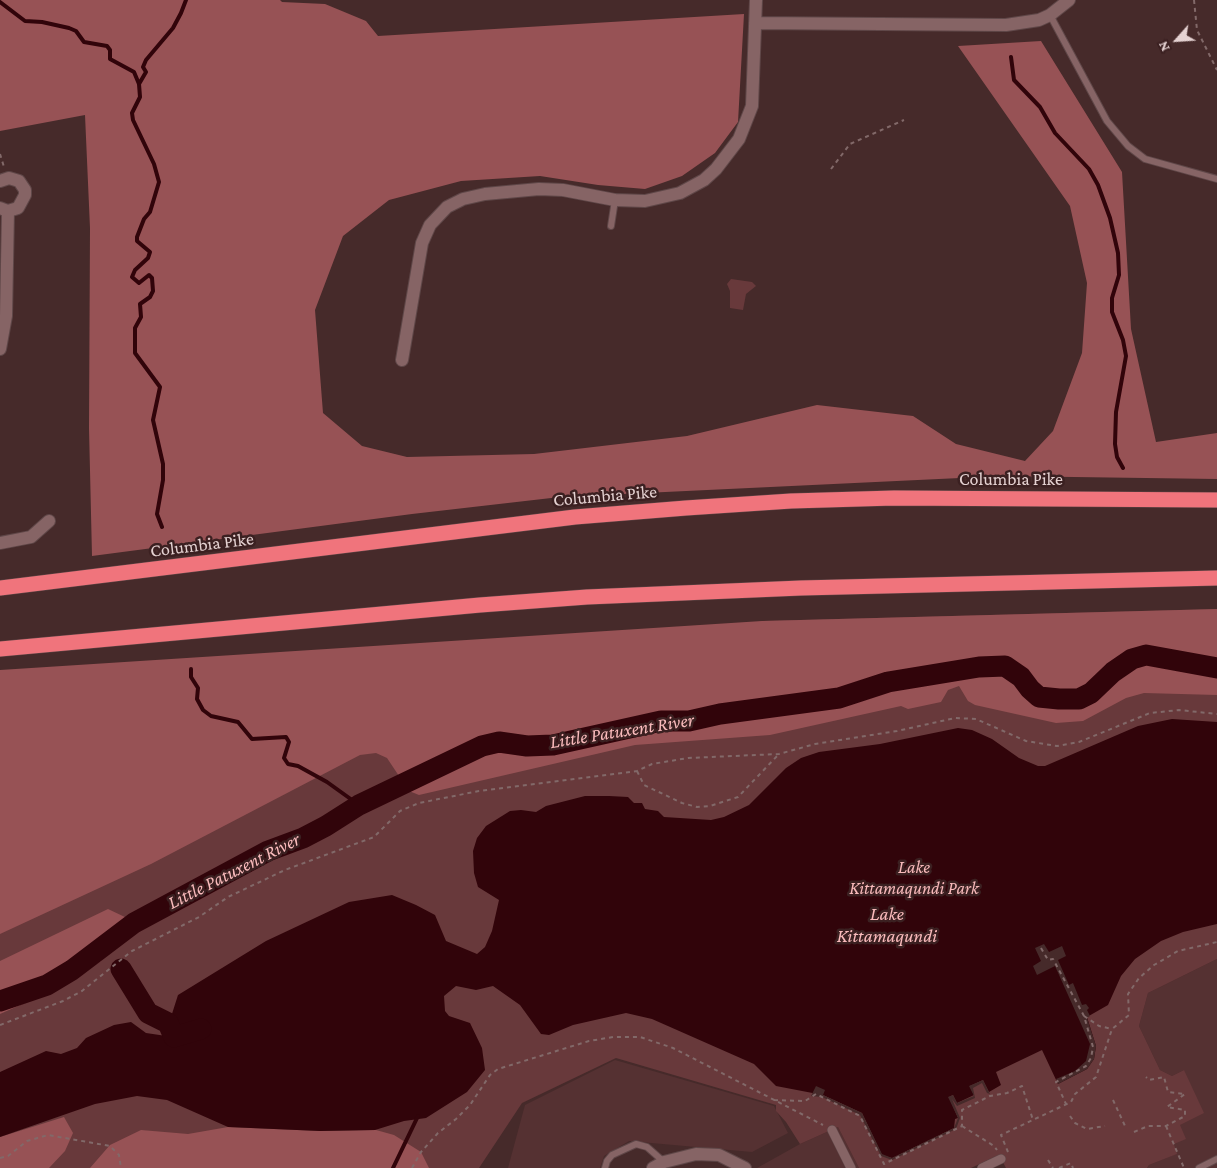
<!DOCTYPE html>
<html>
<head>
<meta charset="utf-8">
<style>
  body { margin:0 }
  #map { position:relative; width:1217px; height:1168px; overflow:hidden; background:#462a2a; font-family:"Crimson Pro",serif }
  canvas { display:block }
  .north { position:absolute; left:1152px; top:15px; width:50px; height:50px; -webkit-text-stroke:4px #3b2021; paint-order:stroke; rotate:244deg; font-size:14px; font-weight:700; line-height:20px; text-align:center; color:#e5d2d2 }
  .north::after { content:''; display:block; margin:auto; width:18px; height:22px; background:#e5d2d2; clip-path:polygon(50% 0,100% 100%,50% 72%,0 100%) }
</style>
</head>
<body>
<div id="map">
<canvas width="1217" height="1168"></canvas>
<div class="north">N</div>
</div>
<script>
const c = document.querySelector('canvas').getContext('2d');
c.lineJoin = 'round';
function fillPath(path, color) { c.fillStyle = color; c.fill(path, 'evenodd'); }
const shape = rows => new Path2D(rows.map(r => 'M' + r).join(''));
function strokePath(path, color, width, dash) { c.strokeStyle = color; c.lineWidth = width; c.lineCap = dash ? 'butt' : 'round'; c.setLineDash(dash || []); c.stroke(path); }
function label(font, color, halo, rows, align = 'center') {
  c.font = font + ' "Crimson Pro",serif'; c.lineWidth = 5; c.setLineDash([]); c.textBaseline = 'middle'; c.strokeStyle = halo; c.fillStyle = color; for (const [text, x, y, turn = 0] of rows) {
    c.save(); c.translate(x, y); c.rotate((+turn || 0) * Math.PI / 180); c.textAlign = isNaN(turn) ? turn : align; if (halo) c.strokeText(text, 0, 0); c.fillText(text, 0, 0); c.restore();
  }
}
fillPath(shape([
  [1217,959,1217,1168,1147,1168,1149,1165,1176,1154,1174,1144,1180,1125,1184,1070,1172,1076,1160,1070,1139,1026,1148,993],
  [615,1060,774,1106,788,1133,752,1152,629,1141,604,1156,600,1168,508,1168,525,1105],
  [838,1127,859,1168,757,1168,800,1144]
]), '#553132');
fillPath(shape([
  [731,279,752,282,756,286,746,294,743,310,730,308,730,291,727,284],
  [1217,609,1217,959,1148,993,1139,1026,1160,1070,1172,1076,1184,1070,1204,1113,1180,1125,1186,1139,1174,1144,1177,1154,1149,1165,1147,1168,1006,1168,999,1155,971,1168,859,1168,838,1127,800,1144,786,1122,776,1111,776,1105,616,1058,522,1103,479,1168,0,1168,0,815,762,621]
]), '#68393b');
fillPath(shape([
  [0,0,280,0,282,2,325,4,366,21,378,36,744,14,738,122,715,153,682,176,645,189,598,185,540,176,461,181,389,200,343,236,315,310,323,413,362,446,407,457,534,454,687,436,817,405,913,416,956,444,1025,461,1053,431,1082,353,1087,283,1070,206,958,46,1041,41,1122,172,1131,329,1156,442,1217,433,1217,479,1002,476,560,497,412,514,92,556,89,428,90,228,85,115,0,131],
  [1217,609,1217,695,1144,693,1126,698,1083,721,1056,723,975,705,968,701,959,686,948,690,941,702,908,709,901,706,770,735,635,745,419,795,409,791,387,758,376,753,360,755,151,864,0,934,0,670,762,621],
  [108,909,127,918,101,961,56,989,0,1014,0,961],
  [64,1117,73,1133,65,1151,49,1168,0,1168,0,1137],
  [228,1127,320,1131,376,1130,394,1135,421,1152,429,1168,90,1168,110,1145,141,1130,188,1134]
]), '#975255');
fillPath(shape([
  [1172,719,1217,722,1217,924,1183,932,1161,941,1135,959,1121,976,1108,1005,1087,1017,1096,1046,1094,1059,1087,1069,1058,1084,1042,1050,996,1072,1001,1085,989,1092,983,1080,970,1086,974,1095,957,1103,953,1095,949,1097,958,1118,955,1119,954,1128,892,1158,882,1155,862,1113,823,1095,776,1086,754,1064,652,1019,626,1013,573,1025,549,1035,541,1034,520,1005,493,986,476,990,456,986,444,996,445,1011,449,1016,470,1023,482,1048,485,1070,467,1092,426,1118,404,1121,375,1130,320,1131,228,1127,167,1100,137,1096,95,1104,0,1137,0,1072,46,1051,61,1054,77,1048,86,1038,114,1025,131,1022,146,1033,173,1037,171,1017,178,995,266,941,349,902,392,895,416,905,435,915,446,941,477,954,485,947,492,931,499,900,478,887,474,873,473,851,477,838,486,826,510,811,521,810,536,812,546,806,585,796,609,796,628,797,634,803,642,803,645,809,658,811,664,817,711,820,724,817,749,805,786,768,801,758,819,752,880,744,958,728,972,730,992,739,1019,758,1038,766,1045,766,1138,726]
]), '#31040a');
fillPath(shape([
  [1044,944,1049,952,1062,946,1066,956,1058,960,1069,985,1073,983,1082,1005,1086,1004,1089,1008,1087,1010,1090,1016,1087,1018,1096,1046,1094,1059,1087,1069,1058,1084,1056,1079,1075,1071,1086,1061,1090,1044,1055,966,1037,975,1033,966,1041,961,1035,948],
  [983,1080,990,1094,987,1093,982,1083,973,1088,975,1098,957,1106,952,1099,960,1118,956,1129,892,1160,881,1156,860,1115,822,1097,811,1096,816,1086,825,1090,823,1095,862,1113,882,1154,892,1158,954,1128,958,1118,948,1097,953,1095,957,1103,974,1096,969,1086]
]), '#462a2a');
strokePath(shape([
  [0,2,25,21,42,22,69,28,76,31,84,42,107,46,110,50,110,59,134,72,139,84,140,97,132,113,133,120,154,164,159,182,150,212,144,219,137,237,137,241,150,252,148,258,135,270,132,277,139,283,149,275,152,278,153,291,150,297,140,304,141,317,135,328,135,353,160,387,153,420,163,464,163,480,157,514,162,527],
  [1011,57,1014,80,1040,107,1055,133,1089,169,1098,185,1110,218,1118,253,1119,275,1112,298,1112,312,1123,340,1126,356,1116,412,1115,444,1117,457,1123,468],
  [139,84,146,72,143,67,146,60,173,28,181,13,186,0],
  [191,669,191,677,198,688,197,699,203,710,211,716,238,722,252,739,286,737,289,742,284,758,288,764,298,766,327,782,359,805],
  [393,1168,418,1116]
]), '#31040a', 4);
strokePath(shape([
  [121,969,148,1013,168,1023,174,1037,201,1029],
  [0,1001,47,985,72,970,134,923,268,851,303,838,326,826,359,805,482,746,499,742,527,746,553,745,661,721,689,721,720,714,839,698,888,682,979,667,1005,666,1021,677,1030,689,1039,697,1059,699,1079,699,1091,693,1113,672,1132,659,1146,655,1217,668]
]), '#31040a', 21);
const service = shape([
  [1050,15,1107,121,1128,146,1145,159,1217,179],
  [611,226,615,200],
  [605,1168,607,1161,612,1155,636,1144,647,1147,664,1162],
  [1199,1168,1217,1159]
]);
const pedestrian = shape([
  [832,1130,851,1168],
  [982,1168,1001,1159]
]);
const minor = shape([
  [755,23,1006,25,1039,20,1050,15,1069,0],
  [0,181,9,178,19,181,25,190,25,195,18,208,8,211,0,208],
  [0,349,6,316,8,211],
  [402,360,422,243,430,225,447,207,463,199,485,194,539,189,563,190,615,200,645,201,680,193,704,180,716,169,739,139,752,106,756,0],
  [0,543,31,537,49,521],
  [653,1168,664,1162,696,1154,719,1155,745,1168]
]);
const motorway = shape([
  [0,588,575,517,686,508,791,501,894,498,1217,500],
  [0,649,480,605,587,597,801,588,1217,578]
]);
strokePath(service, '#5f4748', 8);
strokePath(pedestrian, '#5f4748', 10);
strokePath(minor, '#5f4748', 14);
strokePath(motorway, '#5f4748', 16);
strokePath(shape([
  [1194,0,1197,30,1217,70],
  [0,154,4,167],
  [831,169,850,144,904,120],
  [637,771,644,785,682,803,697,807,710,806,738,797,779,754],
  [1041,948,1048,960,1053,959,1084,1016,1093,1047,1091,1058,1086,1066,1056,1082,1066,1104],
  [1084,1016,1099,1026,1112,1029],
  [0,1025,63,1001,82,991,132,951,199,917,228,897,285,870,374,837,400,811,419,803,479,791,637,771,652,764,688,758,779,754,815,744,897,731,955,718,976,719,1026,741,1057,746,1079,742,1150,713,1179,710,1217,714],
  [774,1100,805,1101,816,1094,860,1116,884,1164,962,1126,962,1110,990,1096,1007,1093,1022,1086,1033,1120],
  [1113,1100,1125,1126],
  [1070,1116,1075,1123,1087,1129,1105,1126],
  [962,1126,994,1146,997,1150],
  [1166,1126,1184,1168],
  [1134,1132,1148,1126,1166,1126,1185,1116,1185,1110,1167,1107,1185,1094,1168,1092,1164,1077,1149,1080,1146,1077],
  [1008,1152,1001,1135,1071,1102,1075,1094,1096,1077,1112,1029,1129,1015,1128,994,1139,978,1154,965,1178,951,1217,942],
  [0,1158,8,1156,27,1141,48,1135,110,1146,119,1155,121,1168],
  [1048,1160,1053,1168],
  [412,1168,421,1152,438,1133,456,1119,470,1105,490,1075,498,1069,589,1041,613,1037,640,1037,673,1048,823,1125],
  [1059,1168,1071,1163,1073,1168]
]), '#826969', 2, [4, 4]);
strokePath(service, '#866465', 6);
strokePath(pedestrian, '#866465', 9);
strokePath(minor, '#866465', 12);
strokePath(motorway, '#f0747c', 15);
label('18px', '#e5d2d2', '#3b2021', [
  ["Columbia Pike",1011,479],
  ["Columbia Pike",605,496,-5],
  ["Columbia Pike",202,545,-7]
]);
label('italic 18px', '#f8b9ba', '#3b2021', [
  ["Lake",914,867],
  ["Kittamaqundi Park",914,888]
]);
label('italic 19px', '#fabbbc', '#3b2021', [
  ["Little Patuxent River",622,731,-9],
  ["Little Patuxent River",234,871,-27],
  ["Lake",887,914],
  ["Kittamaqundi",887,936]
]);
</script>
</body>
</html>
